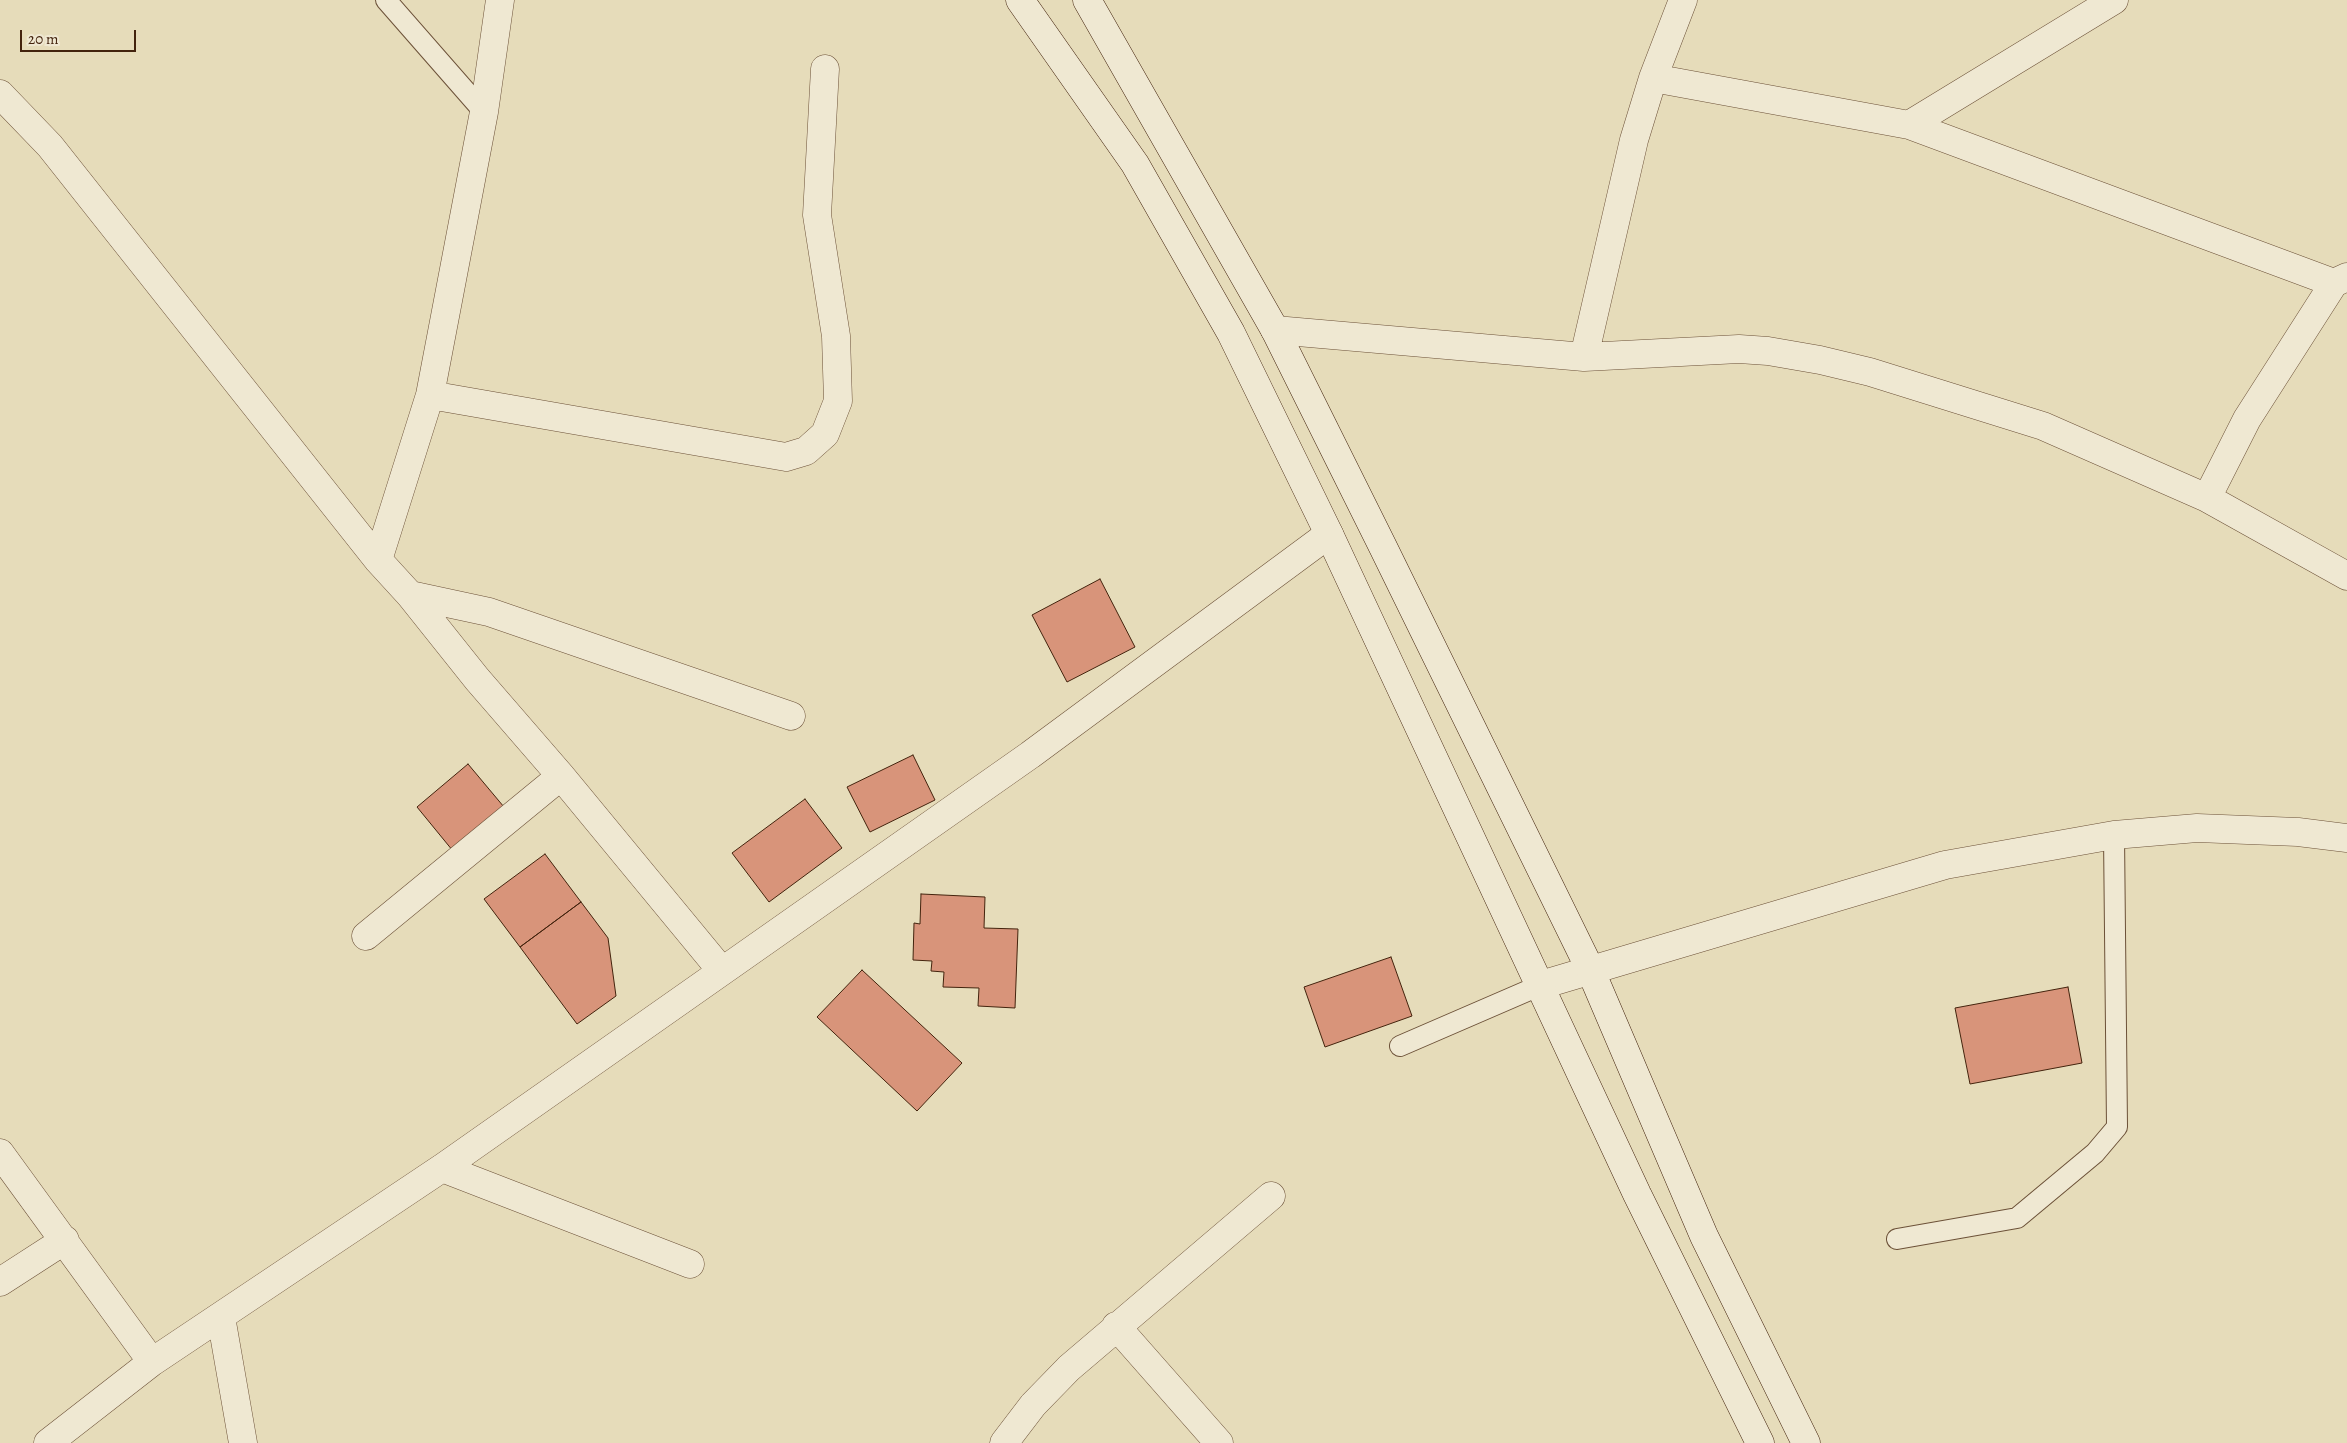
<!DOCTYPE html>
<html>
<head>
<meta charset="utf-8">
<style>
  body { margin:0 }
  #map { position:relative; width:2347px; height:1443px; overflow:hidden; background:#e6dcba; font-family:Alegreya,serif }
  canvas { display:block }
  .scale { position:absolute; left:20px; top:30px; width:116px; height:22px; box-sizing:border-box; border:2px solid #43230d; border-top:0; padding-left:6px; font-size:15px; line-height:18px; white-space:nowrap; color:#43230d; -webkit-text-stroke:4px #efe8d2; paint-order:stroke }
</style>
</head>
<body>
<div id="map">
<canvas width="2347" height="1443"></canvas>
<div class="scale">20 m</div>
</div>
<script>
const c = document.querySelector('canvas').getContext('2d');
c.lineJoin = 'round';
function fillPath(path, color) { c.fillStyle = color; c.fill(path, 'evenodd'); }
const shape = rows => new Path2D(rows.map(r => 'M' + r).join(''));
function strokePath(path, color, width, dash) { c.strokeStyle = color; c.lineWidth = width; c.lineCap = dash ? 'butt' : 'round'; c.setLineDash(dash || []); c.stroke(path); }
const building = shape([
  [1100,579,1135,647,1067,682,1032,615,1100,579],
  [913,755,935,800,870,832,847,787,913,755],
  [468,764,504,807,453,851,417,807,468,764],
  [805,799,842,848,769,902,732,853,805,799],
  [545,854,581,902,520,947,484,899,545,854],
  [921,894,985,897,984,928,1018,929,1015,1008,978,1006,979,988,943,987,944,972,931,971,932,961,913,960,914,923,920,924,921,894],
  [581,902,608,938,616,996,577,1024,520,947,581,902],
  [1391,957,1412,1016,1325,1047,1304,987,1391,957],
  [862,970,962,1063,917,1111,817,1017,862,970],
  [2068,987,2082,1063,1970,1084,1955,1008,2068,987]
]);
fillPath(building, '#d8947a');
strokePath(building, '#43230d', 1);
const lane = shape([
  [386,0,484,112],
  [1400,1046,1541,985],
  [1897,1239,2017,1218,2095,1153,2117,1127,2114,835]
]);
const street = shape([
  [1653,78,1909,125,2334,283],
  [0,94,50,146,378,560,410,595,477,679,561,776,721,970],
  [1909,125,2114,0],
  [1275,330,1584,357,1739,349,1768,351,1820,360,1870,372,2043,426,2207,498,2347,576],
  [1584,357,1634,140,1653,78,1683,0],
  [430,395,786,457,806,451,825,434,838,401,836,336,817,215,825,69],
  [2207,498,2247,419,2334,283,2347,277],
  [378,560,430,395,484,112,500,0],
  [410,595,489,612,791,716],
  [366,936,561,776],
  [1541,985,1945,865,2114,835,2197,828,2298,832,2347,838],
  [0,1153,152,1362],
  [442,1168,690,1264],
  [0,1282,65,1240],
  [221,1317,243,1443],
  [1116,1326,1219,1443],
  [48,1443,152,1362,442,1168,1030,755,1329,534],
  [1004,1443,1033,1405,1069,1368,1271,1196]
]);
const secondary = shape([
  [1020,0,1135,164,1231,333,1329,534,1637,1194,1760,1443],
  [1087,0,1275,330,1383,547,1590,969,1704,1236,1806,1443]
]);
strokePath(lane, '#6c5138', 22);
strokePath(street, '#6c5138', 29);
strokePath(secondary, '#43230d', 29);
strokePath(lane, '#efe8d2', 20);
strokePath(street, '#efe8d2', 28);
strokePath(secondary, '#efe8d2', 28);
</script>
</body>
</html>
